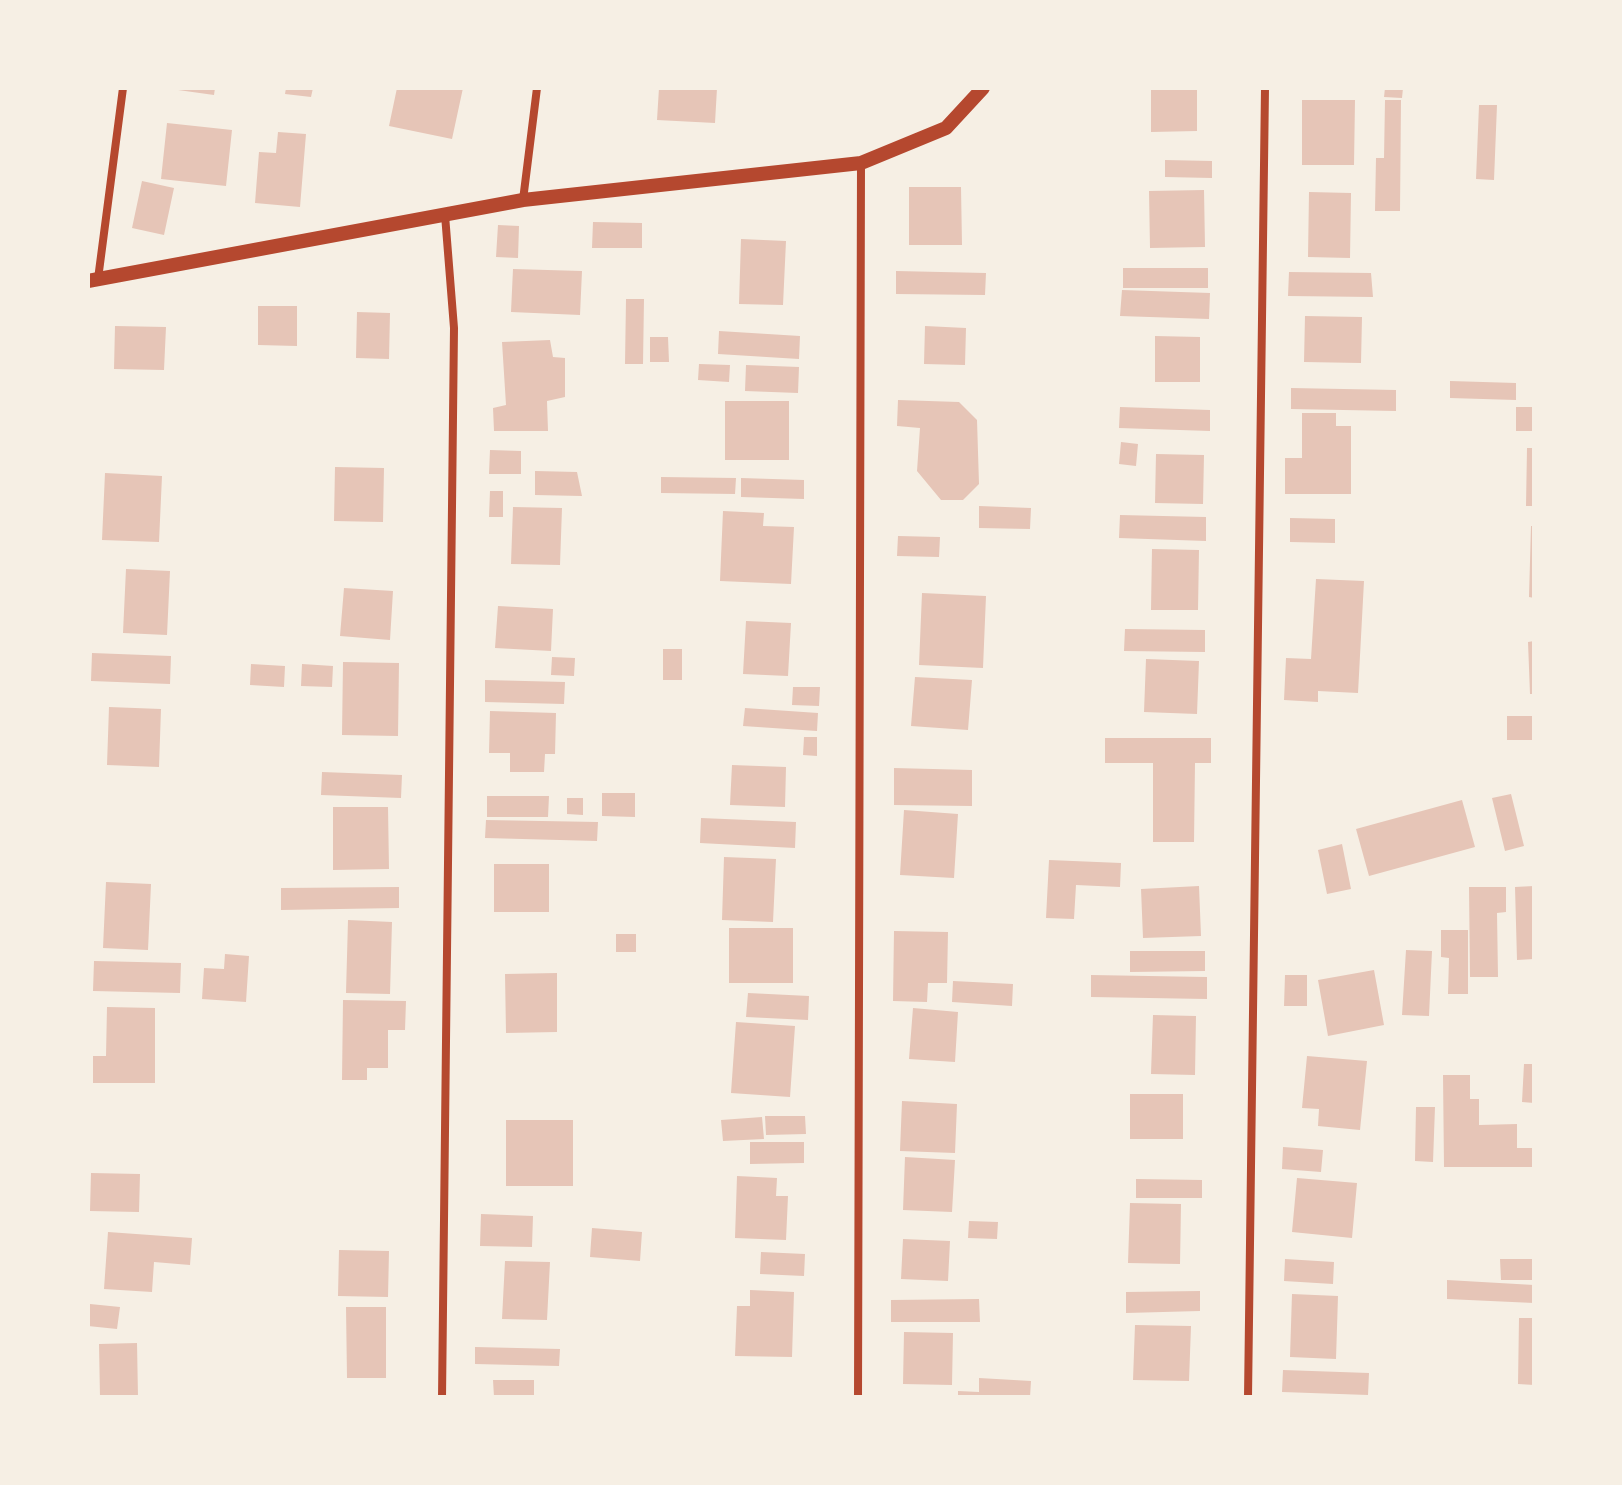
<!DOCTYPE html>
<html>
<head>
<meta charset="utf-8">
<style>
  body { margin:0 }
  #map { position:relative; width:1622px; height:1485px; overflow:hidden; background:#f6efe4; font-family:Barlow,sans-serif }
  canvas { display:block }
  .frame { position:absolute; inset:0; border:90px solid #f6efe4; pointer-events:none }
</style>
</head>
<body>
<div id="map">
<canvas width="1622" height="1485"></canvas>
<div class="frame"></div>
</div>
<script>
const c = document.querySelector('canvas').getContext('2d');
c.lineJoin = 'round';
function fillPath(path, color) { c.fillStyle = color; c.fill(path, 'evenodd'); }
const shape = rows => new Path2D(rows.map(r => 'M' + r).join(''));
function strokePath(path, color, width, dash) { c.strokeStyle = color; c.lineWidth = width; c.lineCap = dash ? 'butt' : 'round'; c.setLineDash(dash || []); c.stroke(path); }
fillPath(shape([
  [178,88,215,88,214,95,178,90],
  [286,88,313,88,311,97,285,94],
  [397,88,463,88,452,139,389,126],
  [659,88,717,88,715,123,657,120],
  [1151,88,1197,88,1197,131,1151,132],
  [1385,88,1403,88,1402,98,1384,97],
  [1302,100,1355,100,1354,165,1302,165],
  [1385,100,1401,100,1400,211,1375,211,1376,158,1384,158],
  [1479,105,1497,105,1494,180,1476,179],
  [167,123,232,130,226,186,161,179],
  [278,132,306,134,300,207,255,203,259,152,276,153],
  [1165,160,1212,161,1212,178,1165,177],
  [142,181,174,188,164,235,132,228],
  [909,187,961,187,962,245,909,245],
  [1204,190,1205,247,1150,248,1149,191],
  [1309,192,1351,193,1350,258,1308,257],
  [593,222,642,223,642,248,592,248],
  [498,225,519,226,518,258,496,257],
  [741,239,786,241,783,305,739,304],
  [1123,268,1208,268,1208,288,1123,288],
  [513,269,582,271,580,315,511,312],
  [896,271,986,273,985,295,896,294],
  [1289,272,1371,273,1373,297,1288,296],
  [1122,290,1210,293,1209,319,1120,316],
  [626,299,644,299,643,364,625,364],
  [258,306,297,306,297,346,258,345],
  [357,312,390,313,389,359,356,358],
  [1305,316,1362,317,1361,363,1304,362],
  [115,326,166,327,164,370,114,369],
  [925,326,966,328,965,365,924,364],
  [719,331,800,336,799,359,718,354],
  [1155,336,1200,337,1200,382,1155,382],
  [650,337,668,337,669,362,650,362],
  [550,340,553,357,565,358,565,397,547,401,548,431,494,431,493,408,506,405,502,342],
  [699,364,730,365,729,382,698,380],
  [746,365,799,367,798,393,745,391],
  [1450,381,1516,383,1516,400,1450,398],
  [1291,388,1396,390,1396,411,1291,409],
  [898,400,959,402,977,420,979,484,963,500,941,500,917,471,920,428,897,426],
  [725,401,789,401,789,460,725,460],
  [1120,407,1210,410,1210,431,1119,428],
  [1516,407,1534,407,1534,431,1516,431],
  [1302,413,1336,413,1336,426,1351,426,1351,494,1285,494,1285,458,1302,458],
  [1121,442,1138,444,1136,466,1119,464],
  [1527,448,1534,448,1534,506,1526,506],
  [490,450,521,451,521,474,489,474],
  [1156,454,1204,455,1203,504,1155,503],
  [335,467,384,468,383,522,334,521],
  [535,471,577,472,582,496,535,495],
  [105,473,162,476,159,542,102,540],
  [661,477,736,478,735,494,661,493],
  [741,478,804,480,804,499,741,497],
  [490,491,503,491,503,517,489,517],
  [979,506,1031,508,1030,529,979,528],
  [513,507,562,508,560,565,511,564],
  [723,511,764,513,763,526,794,527,791,584,720,581],
  [1120,515,1206,517,1206,541,1119,538],
  [1290,518,1335,519,1335,543,1290,542],
  [1531,526,1534,526,1534,598,1529,597],
  [898,536,940,537,939,557,897,556],
  [1152,549,1199,550,1198,610,1151,610],
  [126,569,170,571,167,635,123,633],
  [1316,579,1364,581,1358,693,1318,691,1318,702,1284,700,1286,658,1311,659],
  [344,588,393,591,390,640,340,636],
  [922,593,986,596,983,668,919,665],
  [498,606,553,609,551,651,495,648],
  [746,621,791,623,788,676,743,674],
  [1125,629,1205,630,1205,652,1124,651],
  [1534,641,1534,694,1530,694,1528,642],
  [663,649,682,649,682,680,663,680],
  [92,653,171,656,170,684,91,681],
  [552,657,575,658,574,676,551,675],
  [1146,659,1199,661,1197,714,1144,712],
  [343,662,399,663,398,736,342,735],
  [251,664,285,666,284,687,250,685],
  [302,664,333,666,332,687,301,686],
  [915,677,972,680,968,730,911,726],
  [485,680,565,682,564,704,485,702],
  [793,687,820,687,819,706,792,705],
  [109,707,161,709,159,767,107,765],
  [745,708,818,713,817,731,743,726],
  [490,711,556,713,555,754,545,754,544,772,510,772,510,753,489,753],
  [1507,716,1534,716,1534,740,1507,740],
  [804,737,817,737,817,756,803,755],
  [1105,738,1211,738,1211,763,1195,763,1194,842,1153,842,1153,763,1105,763],
  [732,765,786,767,785,807,730,805],
  [894,768,972,770,972,806,894,805],
  [322,772,402,775,401,798,321,795],
  [602,793,635,793,635,817,602,816],
  [1511,794,1524,846,1505,851,1492,798],
  [487,796,549,796,548,817,487,817],
  [567,798,583,798,583,815,567,814],
  [1462,800,1475,847,1369,876,1356,829],
  [333,807,388,807,389,869,333,870],
  [904,810,958,814,954,878,900,875],
  [701,818,796,822,795,848,700,843],
  [486,820,598,822,597,841,485,838],
  [1342,844,1351,889,1327,894,1318,850],
  [724,857,776,859,773,922,722,920],
  [1049,860,1121,863,1120,887,1076,885,1074,919,1046,918],
  [494,864,549,864,549,912,494,912],
  [106,882,151,884,148,950,103,948],
  [1199,886,1201,936,1143,938,1141,889],
  [1534,886,1534,959,1517,960,1515,887],
  [399,887,399,908,281,910,281,888],
  [1469,887,1506,887,1506,912,1497,913,1498,977,1470,977],
  [348,920,392,922,390,994,346,993],
  [729,928,793,928,793,983,729,983],
  [1441,930,1468,930,1468,994,1448,994,1449,958,1441,957],
  [894,931,948,932,947,983,928,983,927,1002,893,1001],
  [616,934,636,934,636,952,616,952],
  [1406,950,1432,951,1429,1016,1402,1015],
  [1130,951,1205,951,1205,971,1130,972],
  [225,954,249,956,246,1002,202,999,204,968,224,969],
  [94,961,181,963,180,993,93,991],
  [1374,970,1384,1025,1328,1036,1318,980],
  [557,973,557,1032,506,1033,505,974],
  [1091,975,1207,977,1207,999,1091,997],
  [1285,975,1307,975,1307,1006,1284,1006],
  [953,981,1013,984,1012,1006,952,1002],
  [748,993,809,996,808,1020,746,1017],
  [343,1000,406,1001,405,1030,388,1030,388,1068,367,1068,367,1080,342,1080],
  [107,1007,155,1008,155,1083,93,1083,93,1056,106,1056],
  [913,1008,958,1012,955,1062,909,1059],
  [1153,1015,1196,1016,1195,1075,1151,1074],
  [736,1022,795,1026,790,1097,731,1093],
  [1307,1056,1367,1061,1360,1130,1318,1126,1319,1109,1302,1108],
  [1524,1064,1534,1064,1534,1103,1522,1102],
  [1443,1075,1470,1075,1470,1099,1479,1099,1479,1125,1517,1124,1517,1148,1534,1148,1534,1167,1444,1167],
  [1130,1094,1183,1094,1183,1139,1130,1139],
  [902,1101,957,1104,955,1153,900,1151],
  [1416,1107,1435,1107,1433,1162,1415,1161],
  [765,1116,805,1116,806,1134,766,1135],
  [762,1117,764,1139,723,1141,721,1120],
  [506,1120,573,1120,573,1186,506,1186],
  [750,1142,804,1142,804,1163,750,1164],
  [1283,1147,1323,1150,1321,1172,1282,1169],
  [905,1157,955,1160,952,1212,903,1210],
  [91,1173,140,1174,139,1212,90,1211],
  [737,1176,777,1178,776,1196,788,1196,786,1240,735,1238],
  [1297,1178,1357,1183,1352,1238,1292,1232],
  [1136,1179,1202,1180,1202,1198,1136,1198],
  [1130,1203,1181,1204,1180,1264,1128,1263],
  [481,1214,533,1216,532,1247,480,1246],
  [969,1221,998,1222,997,1239,968,1238],
  [592,1228,642,1232,640,1261,590,1257],
  [108,1232,192,1238,190,1265,154,1262,152,1292,104,1289],
  [903,1239,950,1241,948,1281,901,1279],
  [339,1250,389,1251,388,1297,338,1296],
  [761,1252,805,1254,804,1276,760,1274],
  [1285,1259,1334,1262,1333,1284,1284,1281],
  [1500,1259,1534,1259,1534,1280,1501,1280],
  [505,1261,550,1262,547,1320,502,1319],
  [1447,1280,1534,1285,1534,1303,1447,1299],
  [750,1290,794,1292,792,1357,735,1356,737,1306,750,1306],
  [1200,1291,1200,1311,1126,1313,1126,1292],
  [1292,1294,1338,1296,1336,1359,1290,1357],
  [979,1299,980,1322,891,1322,891,1300],
  [90,1304,120,1307,117,1329,88,1326],
  [346,1307,386,1307,386,1378,347,1378],
  [1519,1318,1534,1318,1534,1385,1518,1384],
  [1135,1325,1191,1326,1189,1381,1133,1380],
  [904,1332,953,1333,952,1385,903,1384],
  [137,1343,138,1397,100,1397,99,1344],
  [475,1347,560,1349,559,1366,475,1364],
  [1283,1370,1369,1373,1368,1395,1282,1392],
  [979,1378,1031,1381,1030,1397,958,1397,958,1391,979,1392],
  [493,1380,534,1380,534,1397,494,1397]
]), '#e6c5b7');
strokePath(shape([
  [523,200,537,88],
  [98,279,123,88],
  [442,1397,454,328,445,215],
  [858,1397,861,163],
  [1248,1397,1265,88]
]), '#b5482f', 8);
strokePath(shape([
  [88,281,523,200,861,163,946,128,983,88]
]), '#b5482f', 14);
</script>
</body>
</html>
